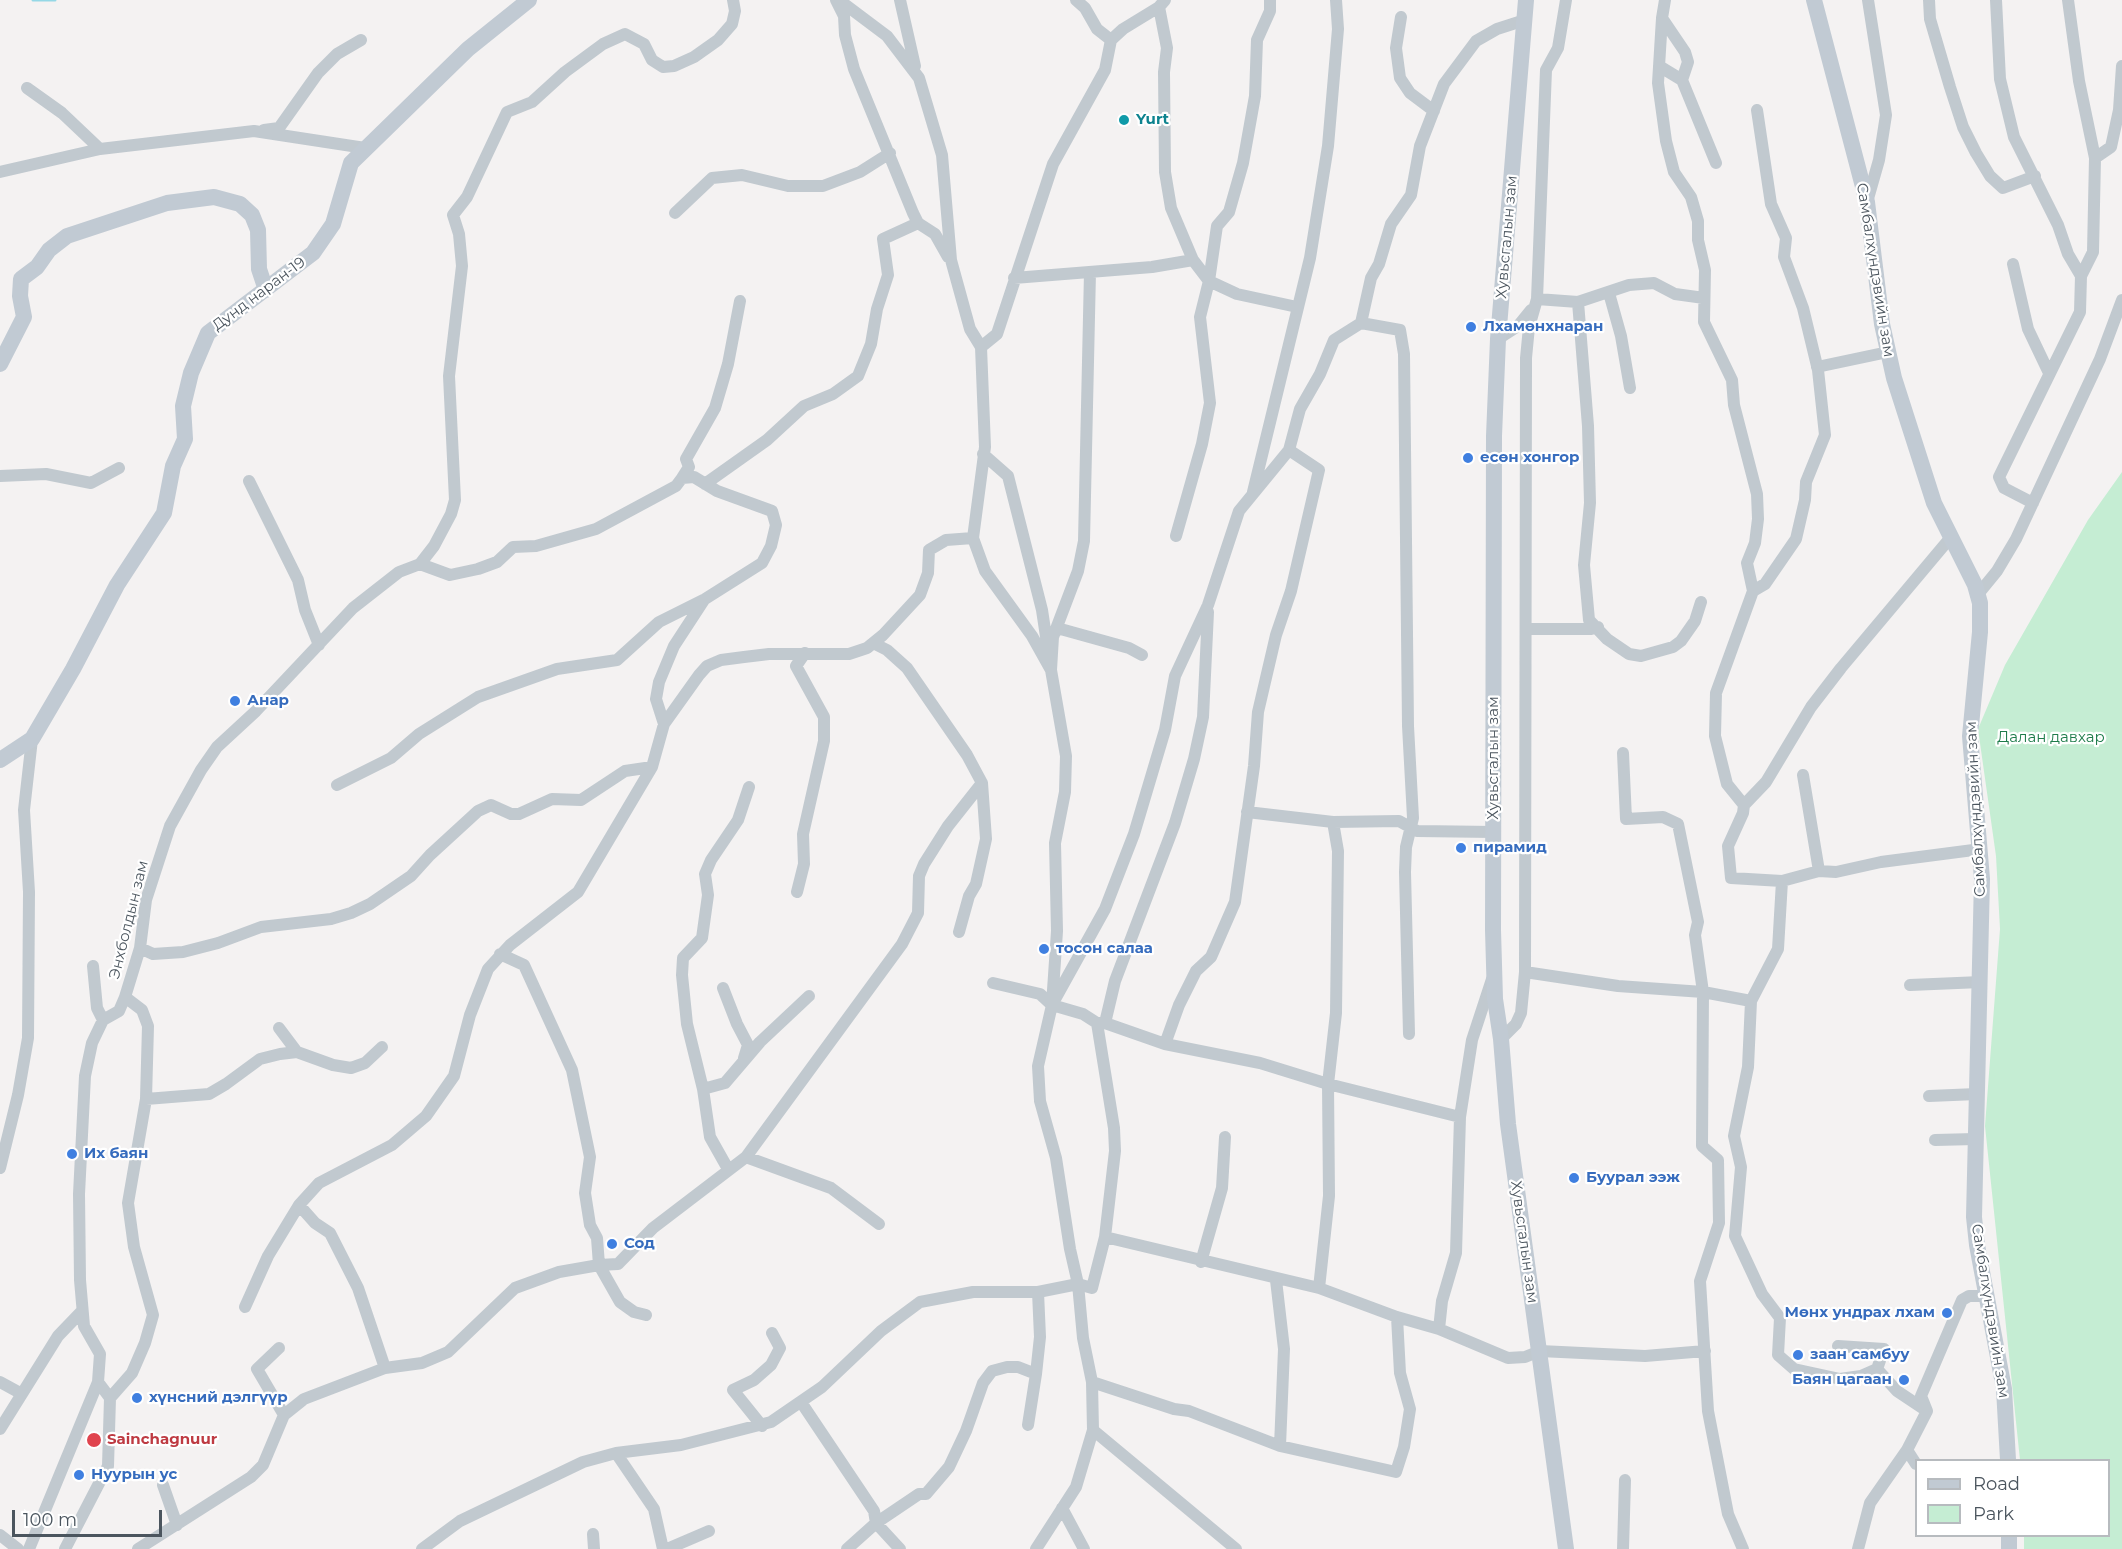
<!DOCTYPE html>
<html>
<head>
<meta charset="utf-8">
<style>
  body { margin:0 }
  #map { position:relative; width:2122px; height:1549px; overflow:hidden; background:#f4f2f2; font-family:Montserrat,sans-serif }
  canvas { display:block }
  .legend { position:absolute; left:1915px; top:1459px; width:195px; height:78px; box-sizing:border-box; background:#fff; border:2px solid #b7bbbf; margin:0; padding:8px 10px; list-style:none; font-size:18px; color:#4b555e }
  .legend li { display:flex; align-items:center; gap:12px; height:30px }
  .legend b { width:30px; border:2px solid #b7bbbf }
  .scale { position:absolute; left:12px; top:1510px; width:150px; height:27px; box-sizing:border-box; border:3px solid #4b555e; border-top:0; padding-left:8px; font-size:18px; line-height:21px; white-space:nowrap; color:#4b555e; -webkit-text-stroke:4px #fff; paint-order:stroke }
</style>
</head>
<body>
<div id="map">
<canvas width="2122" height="1549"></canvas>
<ul class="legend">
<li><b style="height:8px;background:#c1cad3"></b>Road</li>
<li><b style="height:16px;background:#c5edd3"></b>Park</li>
</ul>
<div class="scale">100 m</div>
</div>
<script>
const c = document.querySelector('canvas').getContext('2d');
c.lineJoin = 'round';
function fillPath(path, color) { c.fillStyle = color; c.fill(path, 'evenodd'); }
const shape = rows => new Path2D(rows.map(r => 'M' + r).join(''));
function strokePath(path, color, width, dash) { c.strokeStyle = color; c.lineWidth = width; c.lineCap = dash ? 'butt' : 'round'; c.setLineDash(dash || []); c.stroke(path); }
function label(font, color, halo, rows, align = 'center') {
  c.font = font + ' Montserrat,sans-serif'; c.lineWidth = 4.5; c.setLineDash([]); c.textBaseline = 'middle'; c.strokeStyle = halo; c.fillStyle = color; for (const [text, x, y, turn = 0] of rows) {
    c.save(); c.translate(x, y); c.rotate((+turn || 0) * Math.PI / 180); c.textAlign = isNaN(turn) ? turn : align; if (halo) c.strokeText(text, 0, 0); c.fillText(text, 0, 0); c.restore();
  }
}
fillPath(shape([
  [2122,472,2122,1549,2024,1549,2024,1536,2108,1536,2108,1460,2020,1460,1985,1126,2000,929,1996,856,1978,729,2005,665,2088,520]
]), '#c5edd3');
strokePath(shape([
  [33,0,55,0]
]), '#95d8e6', 3);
strokePath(shape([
  [836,0,844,16,845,35,854,69,913,213,918,223,935,234,948,257],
  [839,0,887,36,919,78,942,155,951,260,970,329,981,347,985,447,973,538,985,571,1032,636,1051,670,1066,756,1065,792,1055,843,1057,931,1052,1005,1038,1066,1040,1101,1056,1158,1070,1249,1078,1284,1083,1338,1092,1382,1093,1430,1076,1487,1036,1549],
  [900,0,915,66],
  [1076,0,1085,8,1097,29,1111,40],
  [1665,0,1662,18,1685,52,1688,62,1682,80,1716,163],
  [1929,0,1930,19,1950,87,1963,127,1976,153,1990,176,2003,188,2035,176],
  [1996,0,2000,79,2014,137,2058,225,2068,254,2081,276],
  [1159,7,1167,48,1164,72,1165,172,1171,208,1193,260,1209,281,1237,294,1297,307],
  [1401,17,1396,48,1400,78,1410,93,1434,111],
  [1662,18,1658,83,1666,141,1674,172,1691,197,1698,221,1698,240,1705,270,1704,322,1732,380,1734,405,1757,494,1758,519,1755,543,1747,563,1753,591,1716,693,1715,736,1727,784,1744,805],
  [1659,66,1682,80],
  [27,88,62,113,100,149],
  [264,130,279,128,318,73,337,54,361,40],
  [2095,158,2111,147,2119,110,2122,66],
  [0,172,100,149,254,131,365,148],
  [1867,202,1879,160,1886,115,1868,0],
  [675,213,712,178,742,175,788,186,823,186,860,172,890,153],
  [2013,264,2028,329,2048,371],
  [1014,278,1152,267,1193,260],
  [1609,293,1621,336,1630,388],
  [1537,299,1578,302,1629,285,1654,283,1675,294,1704,298],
  [1578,302,1588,426,1590,503,1584,565,1589,620,1607,639,1629,654,1641,656,1673,647,1681,641,1695,621,1701,602],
  [1361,323,1400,330,1404,354,1408,726,1413,818,1406,847,1405,872,1409,1034],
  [1498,339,1518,326,1531,310],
  [981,347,997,334,1053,164,1105,70,1111,40,1123,29,1159,7,1165,0],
  [1817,367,1888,352],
  [983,454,1008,476,1042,610,1051,670,1053,637,1078,571,1084,541,1090,272],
  [0,476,46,474,91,483,119,468],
  [682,478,689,467,686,459,715,408,728,364,740,301],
  [249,481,298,580,305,610,319,645],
  [705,484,767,440,804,406,833,394,858,376,871,344,877,309,888,275,883,239,918,223],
  [1253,492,1310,258,1328,146,1338,29,1336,0],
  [2033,503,2004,488,1999,477,2080,312,2081,276,2093,252,2095,158,2079,81,2068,0],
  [1176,536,1202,444,1210,403,1200,317,1209,281,1217,226,1229,212,1243,163,1255,96,1257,40,1270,11,1270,0],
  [1951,537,1841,668,1811,707,1766,782,1744,805,1743,813,1728,846,1731,878,1782,881,1819,871,1836,872,1881,862,1981,849],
  [1753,591,1765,584,1796,539,1805,500,1806,482,1825,435,1818,370,1803,308,1784,257,1786,238,1771,204,1757,110],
  [1979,593,1997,571,2016,539,2100,359,2122,300],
  [1057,628,1129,648,1142,655],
  [1526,629,1591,629,1598,627],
  [873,643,887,650,907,668,967,755,982,783,986,839,976,884,969,896,959,932],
  [664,724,656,699,659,682,674,646,704,600],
  [1623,753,1626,819,1663,817,1678,824,1698,922,1695,935,1703,992,1702,1146,1718,1160,1719,1223,1700,1281,1708,1411,1728,1514,1743,1549],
  [1803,775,1819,871],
  [337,785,391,758,419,734,478,697,557,669,617,660,659,622,705,599,762,563,771,546,776,525,772,511,717,491,694,477,682,478,676,486,596,529,536,546,513,547,497,562,478,569,450,575,420,564],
  [1247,812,1333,822,1338,851,1336,1013,1328,1084,1329,1196,1319,1288],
  [1333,822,1399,821,1417,831,1494,832],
  [1782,881,1778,949,1751,1001,1748,1067,1734,1136,1741,1167,1735,1236,1762,1294,1780,1318,1778,1355,1794,1369,1840,1379,1861,1376,1877,1369,1897,1391,1927,1411],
  [797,892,804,864,803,834,824,741,824,717,796,666,805,653],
  [140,948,153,954,183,952,218,943,261,927,331,919,351,913,370,904,411,876,430,855,478,811,491,805,511,814,519,814,552,799,581,800,625,771,652,767],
  [500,954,524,965,572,1070,590,1157,585,1193,590,1225,597,1238,599,1265,620,1302,634,1312,646,1315],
  [93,966,97,1008,103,1020],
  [1525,972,1526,358,1529,327,1537,299,1546,70,1558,48,1566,0],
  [993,983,1040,994,1052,1005,1083,1014,1097,1023,1105,1023,1165,1044,1260,1063,1328,1084,1460,1117],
  [1910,985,1981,982],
  [723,988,737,1024,748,1045,744,1058],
  [1054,1001,1105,909,1134,834,1165,730,1175,676,1208,605,1239,511,1289,450,1300,409,1320,374,1334,340,1361,323,1371,278,1379,264,1391,224,1411,195,1420,146,1444,84,1476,41,1497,29,1525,20],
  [1105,1023,1115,981,1175,823,1194,759,1203,717,1208,612],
  [279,1028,297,1052],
  [1501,1039,1516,1024,1521,1013,1525,972,1618,986,1703,992,1751,1001],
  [1165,1044,1179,1005,1196,971,1211,957,1235,902,1254,766,1258,712,1276,635,1291,591,1319,470,1289,450],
  [703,1089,725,1083,760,1042,809,996],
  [1929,1096,1977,1094],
  [146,1099,209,1094,226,1084,260,1059,280,1054,297,1052,333,1065,351,1068,365,1063,382,1047],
  [1935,1140,1975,1139],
  [746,1157,831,1188,879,1224],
  [0,1168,18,1095,28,1038,29,892,24,810,32,739],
  [728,1169,710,1137,703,1089,687,1024,682,975,683,958,702,938,708,895,705,874,711,860,738,820,749,787],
  [299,1205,315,1223,330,1233,358,1288,385,1368],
  [1105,1237,1319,1288,1397,1317,1439,1329,1508,1358,1525,1357,1540,1351,1645,1356,1705,1351],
  [1201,1262,1222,1188,1225,1137],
  [1276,1280,1284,1349,1280,1446],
  [245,1307,268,1256,299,1205,319,1183,392,1145,426,1116,454,1076,470,1015,488,969,510,945,578,892,652,767,664,724,699,675,707,666,721,660,744,657,769,654,849,654,867,648,883,635,920,595,928,573,929,550,946,540,973,538],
  [1439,1329,1442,1301,1456,1253,1460,1117,1472,1040,1492,979],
  [1838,1346,1884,1349,1877,1369],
  [279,1348,257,1369,284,1415],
  [0,1382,22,1394],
  [98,1382,110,1398,132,1373,145,1343,153,1315,134,1247,128,1203,146,1099,148,1026,142,1010,125,997],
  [1092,1382,1174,1409,1189,1411,1280,1446,1396,1472,1404,1447,1410,1409,1400,1373,1397,1317],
  [801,1402,874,1511,876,1523,919,1494,926,1494,949,1467,966,1431,983,1383,992,1371,1007,1367,1018,1367,1036,1374,1040,1337,1038,1292],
  [1028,1425,1036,1374],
  [762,1426,733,1390,754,1380,771,1365,780,1348,772,1333],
  [0,1429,58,1336,82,1311],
  [1093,1430,1236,1549],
  [1907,1450,1916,1464],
  [616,1453,654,1509,663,1549],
  [163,1485,177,1525],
  [1062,1508,1084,1549],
  [593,1534,594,1549],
  [0,1535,18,1549],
  [29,1549,98,1382,100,1354,84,1326,80,1280,79,1194,85,1076,92,1043,103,1020,119,1011,125,997,140,948,146,900,170,826,201,770,217,747,256,711,353,608,399,572,420,564,434,546,451,514,455,500,449,376,462,266,459,234,453,215,467,197,507,112,532,102,565,72,603,44,625,34,644,44,652,60,663,67,674,66,694,57,718,40,732,24,735,11,733,0],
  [65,1549,108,1466,110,1398],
  [138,1549,251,1477,263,1465,284,1415,304,1399,385,1368,422,1363,448,1352,515,1288,559,1272,599,1265,618,1264,653,1228,746,1157,902,944,918,913,919,876,924,864,948,826,982,783],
  [422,1549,460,1521,583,1462,616,1453,681,1445,771,1422,822,1387,881,1331,920,1302,973,1292,1038,1292,1078,1284,1092,1288,1105,1237,1115,1151,1114,1128,1097,1023],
  [667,1549,709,1531],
  [847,1549,876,1523,900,1549],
  [1623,1549,1625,1480],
  [1858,1549,1870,1503,1907,1450,1927,1411,1921,1396,1962,1300,1969,1296,1987,1296]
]), '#c1c9cf', 12);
strokePath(shape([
  [1526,0,1498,339,1494,436,1493,930,1495,999,1501,1039,1508,1124,1566,1549],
  [1814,0,1867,202,1882,324,1894,378,1934,503,1975,585,1980,603,1980,632,1970,736,1982,879,1974,1217,1977,1245,2004,1389,2008,1460],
  [0,364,24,317,20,296,21,279,37,267,49,250,67,236,167,203,214,197,240,204,252,215,258,230,259,269,266,290],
  [0,760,32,739,73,669,117,585,164,513,173,466,185,439,183,406,191,373,208,333,313,253,333,224,351,163,468,49,529,0],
  [2009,1549,2009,1536]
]), '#c1cad3', 16);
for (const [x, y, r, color] of [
  [1124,120,6,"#0f9aa8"],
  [1471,327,6,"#3f7fe0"],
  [1468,458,6,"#3f7fe0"],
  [235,701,6,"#3f7fe0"],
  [1461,848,6,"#3f7fe0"],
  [1044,949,6,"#3f7fe0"],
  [72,1154,6,"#3f7fe0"],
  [1574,1178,6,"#3f7fe0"],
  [612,1244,6,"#3f7fe0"],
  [1947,1313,6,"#3f7fe0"],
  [1798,1355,6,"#3f7fe0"],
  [1904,1380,6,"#3f7fe0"],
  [137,1398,6,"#3f7fe0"],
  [94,1440,8,"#e0444e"],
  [79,1475,6,"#3f7fe0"]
]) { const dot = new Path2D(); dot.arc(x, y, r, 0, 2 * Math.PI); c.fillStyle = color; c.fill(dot); strokePath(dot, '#fff', 2); }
label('bold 15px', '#0d838f', '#fff', [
  ["Yurt",1136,120]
], 'left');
label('15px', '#4b555e', '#fff', [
  ["Хувьсгалын зам",1507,237,-85],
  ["Самбалхүндэвийн зам",1875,270,81],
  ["Дунд наран-19",259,294,-37],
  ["Хувьсгалын зам",1494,758,-90],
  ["Самбалхүндэвийн зам",1976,809,-93],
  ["Энхболдын зам",129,920,-76],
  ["Хувьсгалын зам",1524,1242,82],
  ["Самбалхүндэвийн зам",1990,1311,81]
]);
label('bold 15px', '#366cbe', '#fff', [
  ["Лхамөнхнаран",1483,327],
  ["есөн хонгор",1480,458],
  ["Анар",247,701],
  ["пирамид",1473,848],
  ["тосон салаа",1056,949],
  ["Их баян",84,1154],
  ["Буурал ээж",1586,1178],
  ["Сод",624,1244],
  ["Мөнх ундрах лхам",1935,1313,"right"],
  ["заан самбуу",1810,1355],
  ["Баян цагаан",1892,1380,"right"],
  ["хүнсний дэлгүүр",149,1398],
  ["Нуурын ус",91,1475]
], 'left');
label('15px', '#1f7c4b', '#fff', [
  ["Далан давхар",2051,738]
]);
label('bold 15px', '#be3a42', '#fff', [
  ["Sainchagnuur",107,1440]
], 'left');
</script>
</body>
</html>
